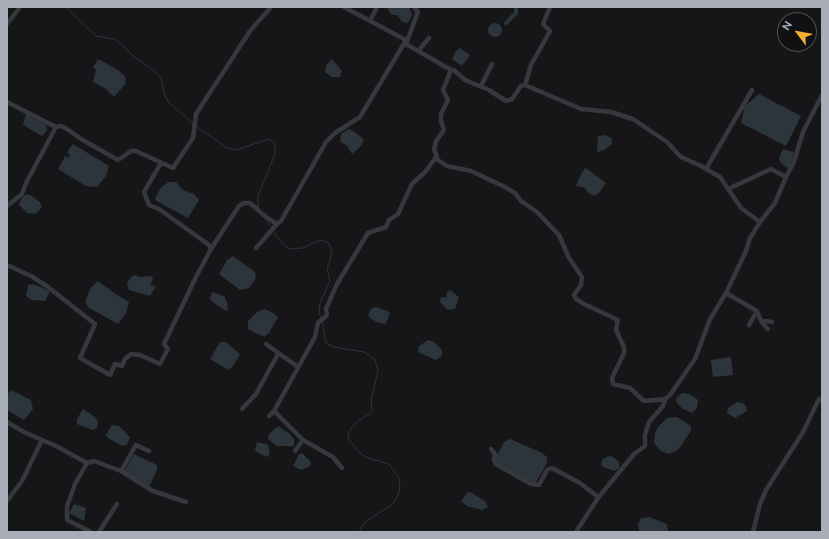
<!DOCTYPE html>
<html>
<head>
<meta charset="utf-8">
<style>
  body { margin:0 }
  #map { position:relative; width:829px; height:539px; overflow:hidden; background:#161618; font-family:Raleway,sans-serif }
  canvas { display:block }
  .frame { position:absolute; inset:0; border:8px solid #a8adb8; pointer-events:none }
  .north { position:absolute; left:777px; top:12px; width:40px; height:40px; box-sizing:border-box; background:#111113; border:1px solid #4d4f55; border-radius:50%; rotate:302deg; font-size:11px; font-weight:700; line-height:16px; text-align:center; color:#a8adb8 }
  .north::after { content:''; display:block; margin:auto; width:14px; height:18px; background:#f2b134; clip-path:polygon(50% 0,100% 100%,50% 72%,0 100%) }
</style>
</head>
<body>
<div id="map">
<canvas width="829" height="539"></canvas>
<div class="frame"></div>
<div class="north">N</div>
</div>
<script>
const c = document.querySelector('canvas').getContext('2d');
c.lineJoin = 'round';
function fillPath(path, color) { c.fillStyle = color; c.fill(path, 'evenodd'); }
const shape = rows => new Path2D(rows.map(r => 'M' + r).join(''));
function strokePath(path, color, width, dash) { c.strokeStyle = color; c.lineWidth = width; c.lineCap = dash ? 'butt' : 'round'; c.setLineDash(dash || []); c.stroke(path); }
fillPath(shape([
  [409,7,412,15,408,23,402,22,397,15,392,15,387,8],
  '488 30a7 7 0 1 1 14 0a7 7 0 1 1-14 0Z',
  [460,48,470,55,462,66,452,59,456,51],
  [98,59,118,70,125,76,126,83,114,97,106,89,93,82,96,70,93,67],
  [332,59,342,71,340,77,332,77,325,72,326,65],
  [759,94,801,116,786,146,741,123,745,106],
  [26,114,46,125,47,130,42,136,23,125],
  [349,129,355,132,364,140,361,146,352,154,347,146,340,141,341,134],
  [604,135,612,138,612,144,604,150,597,152,598,136],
  [73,144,109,166,106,176,97,187,86,186,58,169,65,156,68,158,70,155,67,152],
  [783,149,794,152,791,165,788,168,781,163,779,158],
  [586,168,606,183,599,193,594,196,588,193,585,188,576,186,582,172],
  [169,182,176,182,183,190,194,194,199,200,188,218,155,200,156,196,162,186],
  [26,194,30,195,40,202,42,207,35,214,27,213,19,205,21,199],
  [233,256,255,272,256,278,249,288,240,290,219,274,227,260],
  [134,275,140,277,151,276,153,279,150,285,156,286,150,296,129,290,127,284,130,278],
  [98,281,114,293,129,302,126,313,118,324,89,308,85,302,90,289],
  [33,284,50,291,45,301,32,300,26,296,28,285],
  [450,290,459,297,455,309,448,310,440,302,441,297,447,298,446,294],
  [212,292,224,296,227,302,228,310,226,311,214,303,210,299],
  [376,307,390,312,386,324,379,323,371,319,368,315,372,308],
  [265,309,273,313,278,317,269,333,264,337,248,329,248,321,257,312],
  [428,340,434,342,442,350,442,356,436,360,418,352,419,346],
  [220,342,226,342,240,354,233,366,229,370,210,359],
  [731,357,733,375,713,377,711,360],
  [11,390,31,400,33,409,24,420,7,410,7,395],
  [682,393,690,394,698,400,697,408,692,413,683,409,677,403,676,399],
  [737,402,743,403,746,406,747,411,735,418,727,413,728,408],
  [83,409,95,417,98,421,97,428,93,430,77,424,77,419],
  [677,417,691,426,691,431,678,450,669,454,661,451,654,443,655,433,658,427,667,418],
  [112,425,119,426,130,437,127,445,122,446,108,438,106,435],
  [278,426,290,434,294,439,294,446,277,446,268,439,269,434],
  [510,439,542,453,547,457,547,463,535,484,496,462,497,455,504,442],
  [257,442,268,445,270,454,267,457,255,451],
  [302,453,311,462,310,466,301,470,293,466,299,454],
  [134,454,157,465,157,470,150,485,148,486,124,472],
  [609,456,613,457,619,462,619,468,614,471,603,467,601,464,603,459],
  [468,492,472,493,485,501,488,507,482,510,467,506,461,501],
  [74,504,86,508,84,521,69,513],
  [649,517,667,524,668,532,639,532,638,524,641,518]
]), '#2c353c');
strokePath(shape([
  [66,7,96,36,114,39,124,46,132,55,153,70,161,78,165,96,169,103,194,124],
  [196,126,227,148,237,150,268,139,275,143,275,154,258,196,258,208],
  [265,219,271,227],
  [274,232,280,241,289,249,303,248,320,240,329,243,332,253,327,269,330,281,320,303,319,313,321,318],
  [322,321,326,343,333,347,364,352,375,360,378,370,371,400,372,410,368,415,361,419,351,428,348,436,349,440,361,454,368,458,389,464,400,479,399,493,393,504,365,522,360,529,360,532]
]), '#2c353c', 1);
strokePath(shape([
  [506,23,516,13,516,7]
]), '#2c353c', 4);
strokePath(shape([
  [344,7,404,39,406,44,451,70,454,70,465,80,489,90,506,101,512,99,521,86,525,85,531,65,550,31,543,24,550,7],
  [370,21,377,7],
  [7,24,20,7],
  [406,44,418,12,414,7],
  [419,50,429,38],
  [525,85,581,109,611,112,633,119,667,142,681,157,701,166,720,177,741,208,760,222,750,238,746,251,726,293,757,311,749,325],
  [481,86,492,64],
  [7,102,56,127,61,126,67,129,81,139,118,160,131,151,136,151,173,168,193,138,196,114,250,31,271,7],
  [435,158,447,166,471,171,505,187,515,193,521,201,537,212,559,235,569,258,582,277,581,285,574,295,576,299,584,304,618,320,616,330,624,347,624,353,612,378,613,384,630,388,644,401,665,399,663,406,649,422,645,435,645,446,634,454,598,498,576,532],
  [706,169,752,90],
  [728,189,771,169,786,177,794,162,803,132,822,95],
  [7,206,22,194,26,183,56,127],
  [760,222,775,203,786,177],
  [256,248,277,224],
  [211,249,239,206,244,203,250,203,266,217,277,224,281,221,326,142,335,133,360,117,405,42],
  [7,265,31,276,48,287,95,324,80,358,110,375,115,364,122,366,125,359,131,354,140,355,160,364,168,349,164,344,196,277,211,249,209,245,159,209,149,205,144,192,161,163],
  [757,311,762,323,768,329],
  [762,323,765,321,772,322],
  [266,344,298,367],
  [665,399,670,395,695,359,710,319,726,293],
  [242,409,256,394,278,354],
  [274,411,303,440,333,457,342,468],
  [269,416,274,411,315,337,318,323,327,315,326,309,337,284,368,233,386,227,389,220,398,214,412,184,425,172,437,156,434,150,436,141,444,130,441,121,441,114,448,100,443,90,451,70],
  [7,422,24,432,56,446,87,463,75,484,67,506,67,520,91,532],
  [491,449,495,454,494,460,496,464,531,484,539,485,547,470,552,468,580,483,598,497],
  [295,451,303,440],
  [87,463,94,461,121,471,136,445,149,451],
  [121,471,153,491,186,502],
  [7,501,22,481,42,440],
  [99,532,117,504],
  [753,532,760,504,766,490,803,432,819,399,822,399]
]), '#37383d', 4.5);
</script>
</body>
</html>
